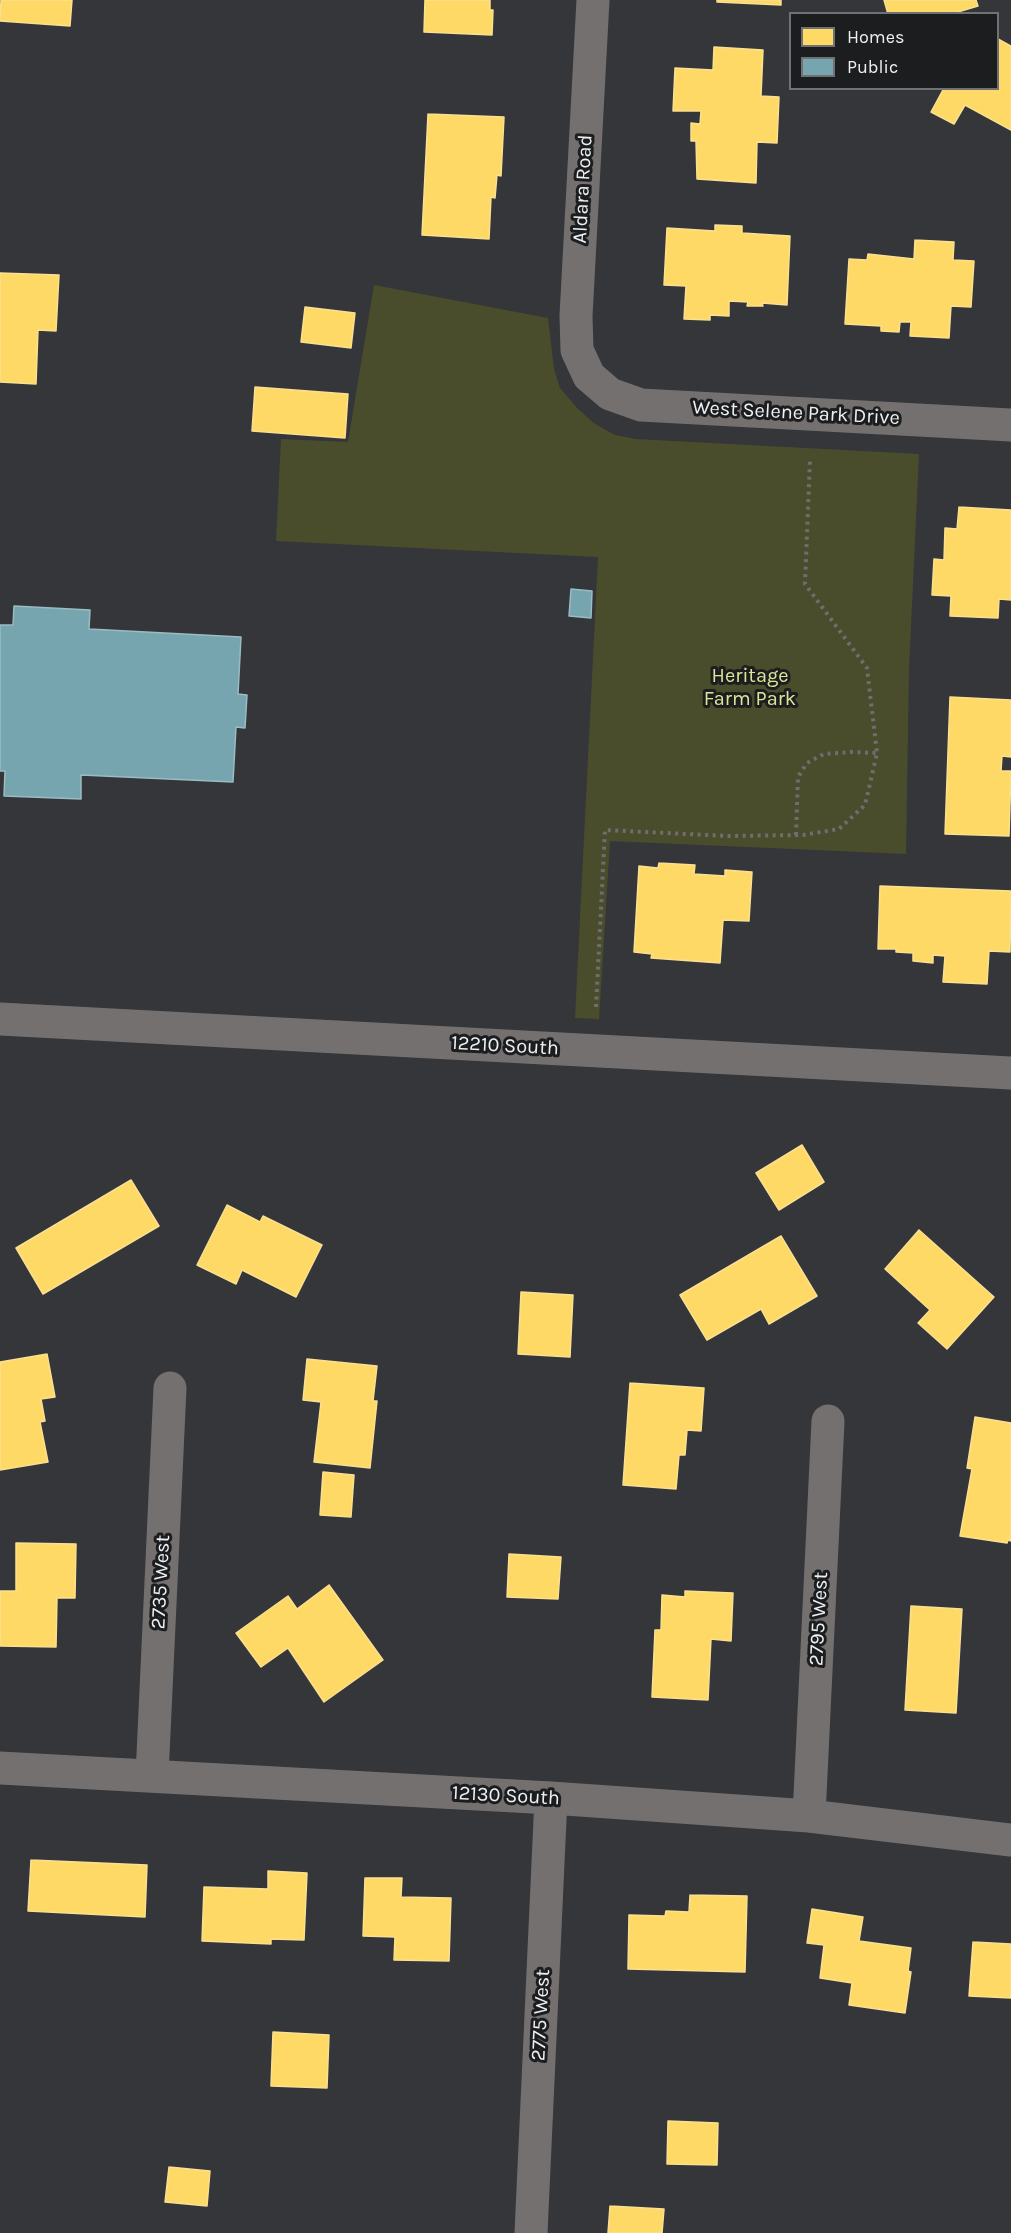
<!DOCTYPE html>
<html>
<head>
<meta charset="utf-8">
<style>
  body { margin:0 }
  #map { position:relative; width:1011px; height:2233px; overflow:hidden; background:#343639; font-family:Karla,sans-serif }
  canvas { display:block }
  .legend { position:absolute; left:789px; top:12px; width:210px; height:78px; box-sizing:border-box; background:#1c1d1f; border:2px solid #707174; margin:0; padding:8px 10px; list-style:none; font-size:18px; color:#edf0f3 }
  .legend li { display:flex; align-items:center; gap:12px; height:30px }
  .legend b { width:30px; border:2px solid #707174 }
</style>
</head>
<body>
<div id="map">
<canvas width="1011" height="2233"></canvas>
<ul class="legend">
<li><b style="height:16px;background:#ffd966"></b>Homes</li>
<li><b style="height:16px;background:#76a5af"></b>Public</li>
</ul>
</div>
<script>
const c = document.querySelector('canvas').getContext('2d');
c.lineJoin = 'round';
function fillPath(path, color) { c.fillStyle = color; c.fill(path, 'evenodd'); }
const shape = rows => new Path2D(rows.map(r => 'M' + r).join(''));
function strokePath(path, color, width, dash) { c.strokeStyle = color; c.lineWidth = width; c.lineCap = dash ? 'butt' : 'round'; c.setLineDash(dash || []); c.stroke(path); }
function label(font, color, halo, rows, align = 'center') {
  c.font = font + ' Karla,sans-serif'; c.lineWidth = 6; c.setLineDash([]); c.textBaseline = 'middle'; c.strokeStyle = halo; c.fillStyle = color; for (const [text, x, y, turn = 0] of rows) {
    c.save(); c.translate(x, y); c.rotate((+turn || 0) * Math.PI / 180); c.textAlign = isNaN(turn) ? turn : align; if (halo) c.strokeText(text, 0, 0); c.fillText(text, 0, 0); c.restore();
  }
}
fillPath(shape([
  [374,285,548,318,554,369,560,388,578,409,595,424,615,435,636,439,919,454,909,670,906,854,610,841,599,1019,575,1018,598,557,276,541,281,439,348,442]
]), '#4a4d2b');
const homes = shape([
  [1,0,72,0,70,26,0,21,1,0],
  [425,0,490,0,490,10,493,10,492,35,424,32,425,0],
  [717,0,781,0,781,5,717,2,717,0],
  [884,0,976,0,978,6,951,14,888,14,884,0],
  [998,39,1011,46,1011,130,965,105,954,124,931,112,944,88,998,88,998,39],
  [714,47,763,50,761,96,779,97,777,143,757,142,756,183,697,179,696,141,691,141,691,123,700,124,701,111,673,111,675,68,713,70,714,47],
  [428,114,504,117,501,176,497,175,495,198,491,197,489,239,422,235,428,114],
  [715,225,742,226,742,233,790,236,787,305,762,303,763,306,747,306,748,302,729,301,729,316,710,315,710,320,684,319,686,286,664,285,667,228,715,231,715,225],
  [915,240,954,242,953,260,974,261,971,307,951,306,949,338,910,336,911,322,900,322,899,332,881,331,881,326,845,324,849,259,867,260,868,254,914,259,915,240],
  [0,273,59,275,56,331,38,330,36,384,0,382,0,273],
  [305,307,355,313,351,348,301,342,305,307],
  [255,387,348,394,345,438,252,431,255,387],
  [959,507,1011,510,1011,600,999,599,998,618,950,616,951,596,932,595,934,559,944,560,945,528,957,529,959,507],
  [950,697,1011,700,1011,757,1002,756,1001,771,1011,771,1009,836,945,834,950,697],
  [659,863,695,865,694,874,725,876,725,870,752,872,749,921,723,920,720,963,651,958,652,954,634,952,639,866,658,868,659,863],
  [880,886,1011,891,1010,952,989,951,987,984,943,982,945,956,933,955,933,963,913,961,913,953,896,952,896,949,878,949,880,886],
  [802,1145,824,1182,779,1210,756,1173,802,1145],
  [131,1180,159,1226,43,1294,16,1248,131,1180],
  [227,1205,260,1222,263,1216,322,1245,296,1297,242,1270,236,1284,197,1265,227,1205],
  [919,1230,994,1297,947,1349,918,1323,930,1310,885,1269,919,1230],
  [781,1236,817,1296,769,1324,761,1309,707,1340,680,1295,781,1236],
  [521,1292,573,1295,570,1357,518,1354,521,1292],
  [47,1354,55,1397,41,1399,45,1421,40,1422,48,1462,0,1470,0,1362,47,1354],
  [307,1359,377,1366,373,1401,377,1401,370,1468,314,1462,321,1402,303,1400,307,1359],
  [630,1383,704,1388,701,1431,687,1430,685,1455,679,1455,676,1489,623,1485,630,1383],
  [975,1417,1011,1423,1011,1541,1008,1540,1007,1543,960,1536,972,1469,967,1468,975,1417],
  [323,1472,354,1475,351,1517,320,1515,323,1472],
  [16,1543,76,1544,75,1598,57,1598,56,1647,0,1646,0,1591,16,1591,16,1543],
  [509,1554,561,1557,558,1599,507,1597,509,1554],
  [329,1585,383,1660,324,1702,288,1648,261,1667,236,1633,288,1596,297,1609,329,1585],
  [685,1591,733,1593,731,1641,711,1639,708,1700,652,1697,655,1630,661,1630,662,1595,685,1597,685,1591],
  [911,1606,962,1609,956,1713,905,1710,911,1606],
  [31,1860,147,1865,145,1917,28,1911,31,1860],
  [268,1871,307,1873,304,1940,271,1939,271,1944,202,1941,204,1887,268,1889,268,1871],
  [365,1878,402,1878,401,1897,451,1898,449,1961,394,1960,395,1937,363,1936,365,1878],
  [690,1895,747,1896,745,1972,628,1969,629,1915,665,1916,666,1911,689,1912,690,1895],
  [812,1909,863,1917,859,1941,911,1948,908,1971,911,1972,905,2013,849,2005,852,1983,820,1978,824,1945,807,1943,812,1909],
  [973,1942,1011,1944,1011,1998,969,1996,973,1942],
  [273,2032,329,2035,327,2088,271,2086,273,2032],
  [668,2121,718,2123,717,2165,667,2164,668,2121],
  [169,2167,210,2171,207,2206,165,2202,169,2167],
  [610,2206,664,2209,662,2233,608,2233,610,2206]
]);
fillPath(homes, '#ffd966');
strokePath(homes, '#fae090', 1.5);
const public = shape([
  [571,589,592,591,591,618,569,616,571,589],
  [14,606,90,610,89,629,241,637,238,694,247,695,245,728,236,727,233,782,81,775,81,799,4,796,5,771,0,771,0,625,13,625,14,606]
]);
fillPath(public, '#76a5af');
strokePath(public, '#9abcc3', 1.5);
strokePath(shape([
  [796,835,798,777,807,763,824,754,851,752,877,753],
  [596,1007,605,830,728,836,803,835,839,829,865,805,877,753,867,668,805,584,810,460]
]), '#706d6f', 4, [3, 4.5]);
strokePath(shape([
  [593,0,576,316,577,350,589,376,610,394,641,405,1011,425],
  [0,1019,1011,1073],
  [0,1768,551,1798,809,1816,1011,1840],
  [152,1776,170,1388],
  [809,1816,828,1421],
  [531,2233,551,1798]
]), '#757070', 33);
label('20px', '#edf0f3', '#1c1d1f', [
  ["Aldara Road",583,189,-87],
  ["West Selene Park Drive",796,413,3],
  ["12210 South",505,1046,3],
  ["2735 West",161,1582,-87],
  ["2795 West",819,1619,-87],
  ["12130 South",506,1796,3],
  ["2775 West",541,2015,-87]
]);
label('20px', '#dde598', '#1c1d1f', [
  ["Heritage",750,676],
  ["Farm Park",750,699]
]);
</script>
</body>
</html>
